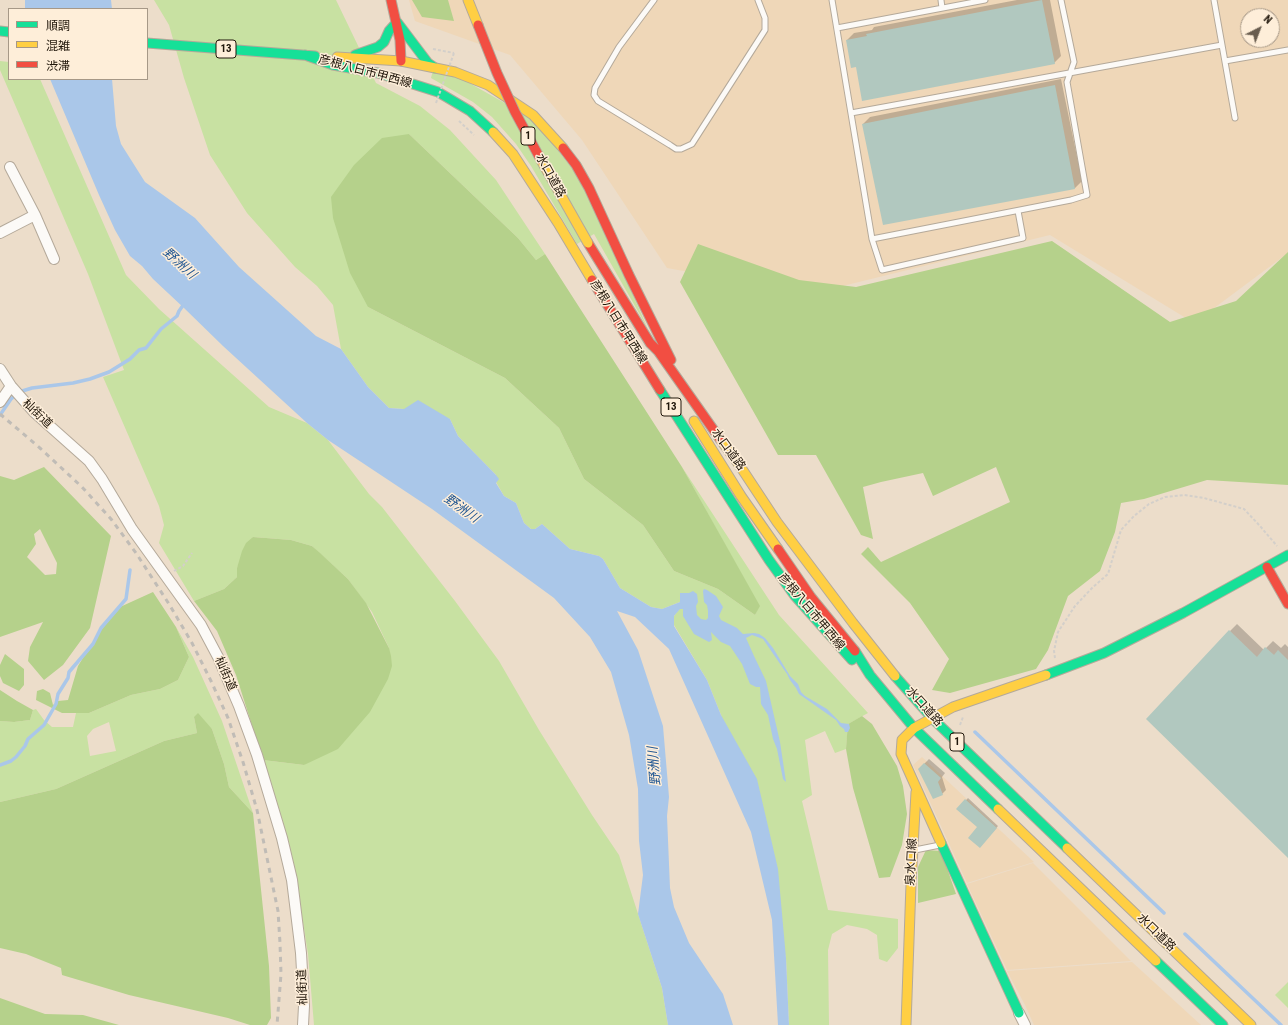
<!DOCTYPE html>
<html>
<head>
<meta charset="utf-8">
<style>
  body { margin:0 }
  #map { position:relative; width:1288px; height:1025px; overflow:hidden; background:#ecddca; font-family:"Roboto Condensed","Noto Sans JP",sans-serif }
  canvas { display:block }
  .legend { position:absolute; left:8px; top:8px; width:140px; height:72px; box-sizing:border-box; background:#feeed9; border:1px solid #a69887; margin:0; padding:5px 7px; list-style:none; font-size:12px; color:#21170b }
  .legend li { display:flex; align-items:center; gap:8px; height:20px }
  .legend b { width:20px; border:1px solid #a69887 }
  .north { position:absolute; left:1240px; top:8px; width:40px; height:40px; box-sizing:border-box; background:#feeed9; border:1px solid #a69887; border-radius:50%; rotate:42deg; font-size:11px; font-weight:700; line-height:16px; text-align:center; color:#21170b }
  .north::after { content:''; display:block; margin:auto; width:14px; height:18px; background:#685c4e; clip-path:polygon(50% 0,100% 100%,50% 72%,0 100%) }
</style>
</head>
<body>
<div id="map">
<canvas width="1288" height="1025"></canvas>
<ul class="legend">
<li><b style="height:5px;background:#16e098"></b>順調</li>
<li><b style="height:5px;background:#ffcf43"></b>混雑</li>
<li><b style="height:5px;background:#f24e42"></b>渋滞</li>
</ul>
<div class="north">N</div>
</div>
<script>
const c = document.querySelector('canvas').getContext('2d');
c.lineJoin = 'round';
function fillPath(path, color) { c.fillStyle = color; c.fill(path, 'evenodd'); }
const shape = rows => new Path2D(rows.map(r => 'M' + r).join(''));
function strokePath(path, color, width, dash) { c.strokeStyle = color; c.lineWidth = width; c.lineCap = dash ? 'butt' : 'round'; c.setLineDash(dash || []); c.stroke(path); }
function label(font, color, halo, rows, align = 'center') {
  c.font = font + ' "Roboto Condensed","Noto Sans JP",sans-serif'; c.lineWidth = 3; c.setLineDash([]); c.textBaseline = 'middle'; c.strokeStyle = halo; c.fillStyle = color; for (const [text, x, y, turn = 0] of rows) {
    c.save(); c.translate(x, y); c.rotate((+turn || 0) * Math.PI / 180); c.textAlign = isNaN(turn) ? turn : align; if (halo) c.strokeText(text, 0, 0); c.fillText(text, 0, 0); c.restore();
  }
}
fillPath(shape([
  [409,0,1288,0,1288,253,1194,323,1050,235,810,294,667,268,582,140,510,55,415,21],
  [1248,16,1272,16,1272,40,1248,40],
  [922,757,1034,862,967,883,913,765],
  [1033,863,1131,961,1007,970,967,884],
  [1132,962,1201,1025,1034,1025,1025,1005,1007,971]
]), '#efd7b8');
fillPath(shape([
  [154,0,336,0,376,83,420,106,450,130,496,180,545,254,536,260,518,238,409,134,368,307,505,378,559,428,584,479,643,525,674,571,718,589,755,615,759,606,682,467,779,615,868,713,848,724,846,749,835,753,825,731,805,740,812,795,802,801,828,910,898,919,898,948,887,962,879,959,877,935,867,929,847,925,832,934,828,950,829,1025,789,1025,786,958,721,715,707,680,674,625,674,616,680,608,680,602,662,609,651,607,620,588,603,559,599,556,570,549,542,524,535,529,531,529,524,523,516,503,504,496,496,482,496,475,458,436,450,419,404,409,389,408,368,387,341,349,333,305,317,286,295,267,247,213,210,155,184,78,169,25],
  [0,61,9,62,9,79,40,79,126,275,159,309,269,407,307,423,328,440,369,494,382,507,455,601,499,661,539,730,592,815,619,855,662,988,668,1025,314,1025,308,954,298,891,263,760,304,765,389,648,372,612,348,579,312,546,291,540,253,537,237,568,237,577,224,589,194,601,159,543,164,525,159,506,103,377,124,370,88,274,0,70],
  [433,70,464,80,533,119,582,181,648,329,594,234,577,244,531,166,516,144,492,117,473,102,431,78],
  [176,627,193,657,222,721,253,813,229,787,224,764,212,729,194,717,197,733,164,741,56,789,0,802,0,721,14,722,30,720,33,710,36,709,44,720,52,727,73,727,76,713,89,713,131,695,160,689,178,680,189,657],
  [109,722,116,751,90,756,87,736,93,729],
  [1288,982,1288,1008,1275,995]
]), '#c8e1a2');
fillPath(shape([
  [412,0,448,0,454,21,422,17],
  [409,134,518,238,536,260,545,254,682,467,760,606,755,615,718,589,674,571,643,525,584,479,559,428,505,378,368,307,350,273,333,218,331,197,354,165,382,138],
  [1052,241,1170,322,1236,301,1288,252,1288,485,1207,480,1144,499,1121,503,1115,532,1100,571,1068,596,1048,650,1036,669,950,693,932,690,949,659,910,603,861,554,868,547,881,562,1010,502,996,467,933,496,923,473,881,482,863,487,873,539,861,535,816,455,778,455,680,282,698,244,799,280,856,287],
  [44,467,111,536,90,628,63,665,44,680,28,661,30,647,43,622,0,637,0,476,14,480],
  [40,529,57,563,56,574,45,575,27,557,36,544,34,534],
  [253,537,291,540,312,546,319,552,348,579,366,603,389,648,391,656,392,666,388,679,370,712,338,749,304,765,263,760,236,675,217,631,194,601,224,589,237,577,237,568,242,551,246,543],
  [153,592,176,627,189,657,178,680,160,689,131,695,89,713,62,713,36,700,37,691,43,689,50,693,53,705,58,701,68,700,78,666,97,635,120,607],
  [5,654,24,669,24,685,19,691,3,683,0,676,0,665],
  [0,690,17,701,33,710,30,720,14,722,0,721],
  [198,713,212,729,224,764,229,787,253,813,269,966,271,1018,267,1025,250,1025,228,1018,129,995,62,975,61,968,26,954,0,948,0,802,56,789,164,741,197,733,194,717],
  [862,716,872,724,897,766,903,786,907,814,902,845,890,877,879,878,853,788,846,749,847,735,848,724],
  [926,850,941,851,956,894,918,903,918,867],
  [0,998,45,1014,83,1015,119,1025,0,1025]
]), '#b5d18b');
fillPath(shape([
  [25,0,111,0,112,9,25,9],
  [50,79,112,79,116,126,121,144,145,182,195,218,239,267,316,336,341,349,368,387,389,408,404,409,418,400,450,419,458,436,496,475,499,479,496,483,504,496,516,503,524,523,531,529,535,529,542,524,570,549,599,556,603,559,620,588,651,607,662,609,680,602,680,593,689,593,693,591,697,594,698,602,696,606,697,615,701,619,706,620,708,618,708,611,707,605,704,602,703,591,704,589,707,590,716,596,723,607,719,616,721,620,737,628,743,634,754,633,759,634,765,638,773,648,790,676,798,684,801,692,805,696,827,709,841,723,849,724,850,728,848,732,845,732,844,729,840,726,836,720,799,694,796,688,790,680,787,674,763,639,752,635,746,638,754,656,766,681,780,742,786,782,783,779,777,749,773,739,768,715,761,704,760,687,756,687,750,684,742,664,730,646,721,642,711,632,712,640,709,642,694,634,683,616,683,609,680,609,674,616,674,626,707,680,721,715,757,779,778,869,786,958,789,1025,778,1025,772,920,751,832,669,649,635,617,617,611,638,650,663,726,669,797,667,816,670,888,674,907,689,943,723,994,733,1025,668,1025,662,988,638,914,643,875,639,841,638,789,629,735,611,672,590,637,554,598,432,509,328,440,307,423,223,346,184,308,153,279,142,266,130,256,115,230,99,195]
]), '#aac7e9');
fillPath(shape([
  [1017,0,1050,0,1061,56,1054,63,852,67,847,40,854,33,872,30,874,27],
  [1061,79,1082,181,1075,188,884,224,863,124,870,117],
  [1237,624,1264,650,1273,641,1281,648,1285,644,1288,647,1288,857,1230,631],
  [929,759,945,773,942,777,946,790,942,794,919,769],
  [968,798,998,826,980,846,979,827,958,809]
]), '#0003');
strokePath(shape([
  [0,415,11,399,19,392,32,388,73,383,90,379,109,372,130,359,139,350,146,348,161,329,177,316,179,311,184,304],
  [975,732,1164,913],
  [0,765,11,761,16,757,25,746,28,739,44,725,56,704,58,694,68,678,69,672,93,644,101,628,126,599,130,570],
  [1185,934,1281,1025]
]), '#aac7e9', 3.5);
fillPath(shape([
  [1042,0,1055,64,862,101,856,67,851,68,846,40,867,36,866,34],
  [1055,85,1075,189,883,225,862,124],
  [1229,630,1257,657,1265,647,1274,655,1278,650,1288,660,1288,858,1146,719],
  [924,763,941,778,938,782,943,795,933,799,918,769],
  [965,799,997,828,980,848,968,838,977,827,956,809]
]), '#b1c8bf');
const lane = shape([
  [654,0,619,47,595,88,594,95,598,101,670,145,676,149,681,149,692,144,765,30,765,18,758,0],
  [832,0,872,239,882,270,1023,238,1018,211],
  [941,0,942,8],
  [1214,0,1235,118],
  [837,28,985,0],
  [1225,61,1288,50],
  [851,113,1222,45],
  [872,239,1071,200,1087,195,1067,82,1074,62,1061,0],
  [915,850,940,845]
]);
const street = shape([
  [10,167,35,215,54,259],
  [0,233,35,215],
  [0,369,11,386,34,412,89,461,102,479,132,529,201,625,218,657,239,706,257,755,282,838,292,880,301,953,304,1006,303,1025],
  [0,402,11,386],
  [1019,1013,1025,1025]
]);
const fast = shape([
  [0,31,9,32],
  [147,43,315,56],
  [305,55,333,65,378,73,438,92,470,111,493,132],
  [355,55,378,47,384,42,389,31,397,22,428,63,435,68],
  [660,390,769,560,795,596,852,660],
  [855,651,870,675,914,728,998,809],
  [1046,675,1104,653,1183,613,1288,555],
  [895,676,932,718,1067,848],
  [941,843,1019,1013],
  [1156,961,1223,1025]
]);
const slow = shape([
  [468,0,478,25],
  [337,57,401,61,455,72,488,85,533,115,563,148],
  [493,132,513,154,558,223,592,280],
  [694,421,741,496,778,549],
  [720,439,740,466,777,522,853,623,895,676],
  [998,809,1156,961],
  [941,843,901,754,902,740,914,728,953,707,1046,675],
  [1067,848,1251,1025],
  [906,1025,911,884,916,792]
]);
const jam = shape([
  [391,0,400,40,401,61],
  [563,148,576,165,589,188,629,275,671,360],
  [588,243,650,343,658,351,720,439],
  [592,280,660,390],
  [778,549,811,597,855,651],
  [1267,567,1288,604]
]);
strokePath(lane, '#b4a99a', 7);
strokePath(street, '#b4a99a', 12);
strokePath(fast, '#b4a99a', 11);
strokePath(slow, '#b4a99a', 11);
strokePath(jam, '#b4a99a', 11);
strokePath(shape([
  [433,49,454,53],
  [459,121,474,135],
  [174,571,183,566,192,553],
  [1055,658,1054,651,1058,632,1075,606,1093,587,1108,574,1121,530,1134,516,1149,504,1165,497,1184,495,1204,498,1244,509,1260,526,1277,546],
  [960,725,963,717]
]), '#d3cfca', 2, [3, 2]);
strokePath(lane, '#fcfaf7', 5);
strokePath(street, '#fcfaf7', 10);
strokePath(fast, '#16e098', 9);
strokePath(slow, '#ffcf43', 9);
strokePath(jam, '#f24e42', 9);
strokePath(shape([
  [0,414,41,449,82,487,111,519,136,553,169,604,192,643,211,681,228,718,243,762,257,810,278,911,280,943,281,974,277,1025]
]), '#c0bcb6', 3, [5, 5]);
const slowBridge = shape([
  [541,160,588,243]
]);
const jamBridge = shape([
  [478,25,497,73,515,112,541,160]
]);
strokePath(slowBridge, '#b4a99a', 11, []);
strokePath(jamBridge, '#b4a99a', 11, []);
strokePath(shape([
  [436,103,454,53]
]), '#d3cfca', 2, [3, 2]);
strokePath(slowBridge, '#ffcf43', 9);
strokePath(jamBridge, '#f24e42', 9);
for (const [x, y, w] of [
  [226,49,20],
  [528,136,14],
  [671,407,20],
  [957,742,14]
]) { const box = new Path2D(); box.roundRect(x - w / 2, y - 9, w, 18, 3); c.fillStyle = '#feeed9'; c.fill(box); strokePath(box, '#21170b', 1); }
label('bold 11px', '#21170b', null, [
  ["13",226,49],
  ["1",528,136],
  ["13",671,407],
  ["1",957,742]
]);
label('12px', '#21170b', '#feeed9', [
  ["彦根八日市甲西線",365,72,15],
  ["水口道路",550,176,61],
  ["彦根八日市甲西線",618,322,58],
  ["杣街道",37,414,44],
  ["水口道路",728,450,54],
  ["彦根八日市甲西線",811,612,50],
  ["杣街道",225,674,66],
  ["水口道路",924,707,48],
  ["泉水口線",912,862,-87],
  ["水口道路",1156,933,44],
  ["杣街道",303,987,-92]
]);
label('italic 13px', '#215793', '#feeed9', [
  ["野洲川",179,264,42],
  ["野洲川",461,509,35],
  ["野洲川",655,766,-95]
]);
</script>
</body>
</html>
